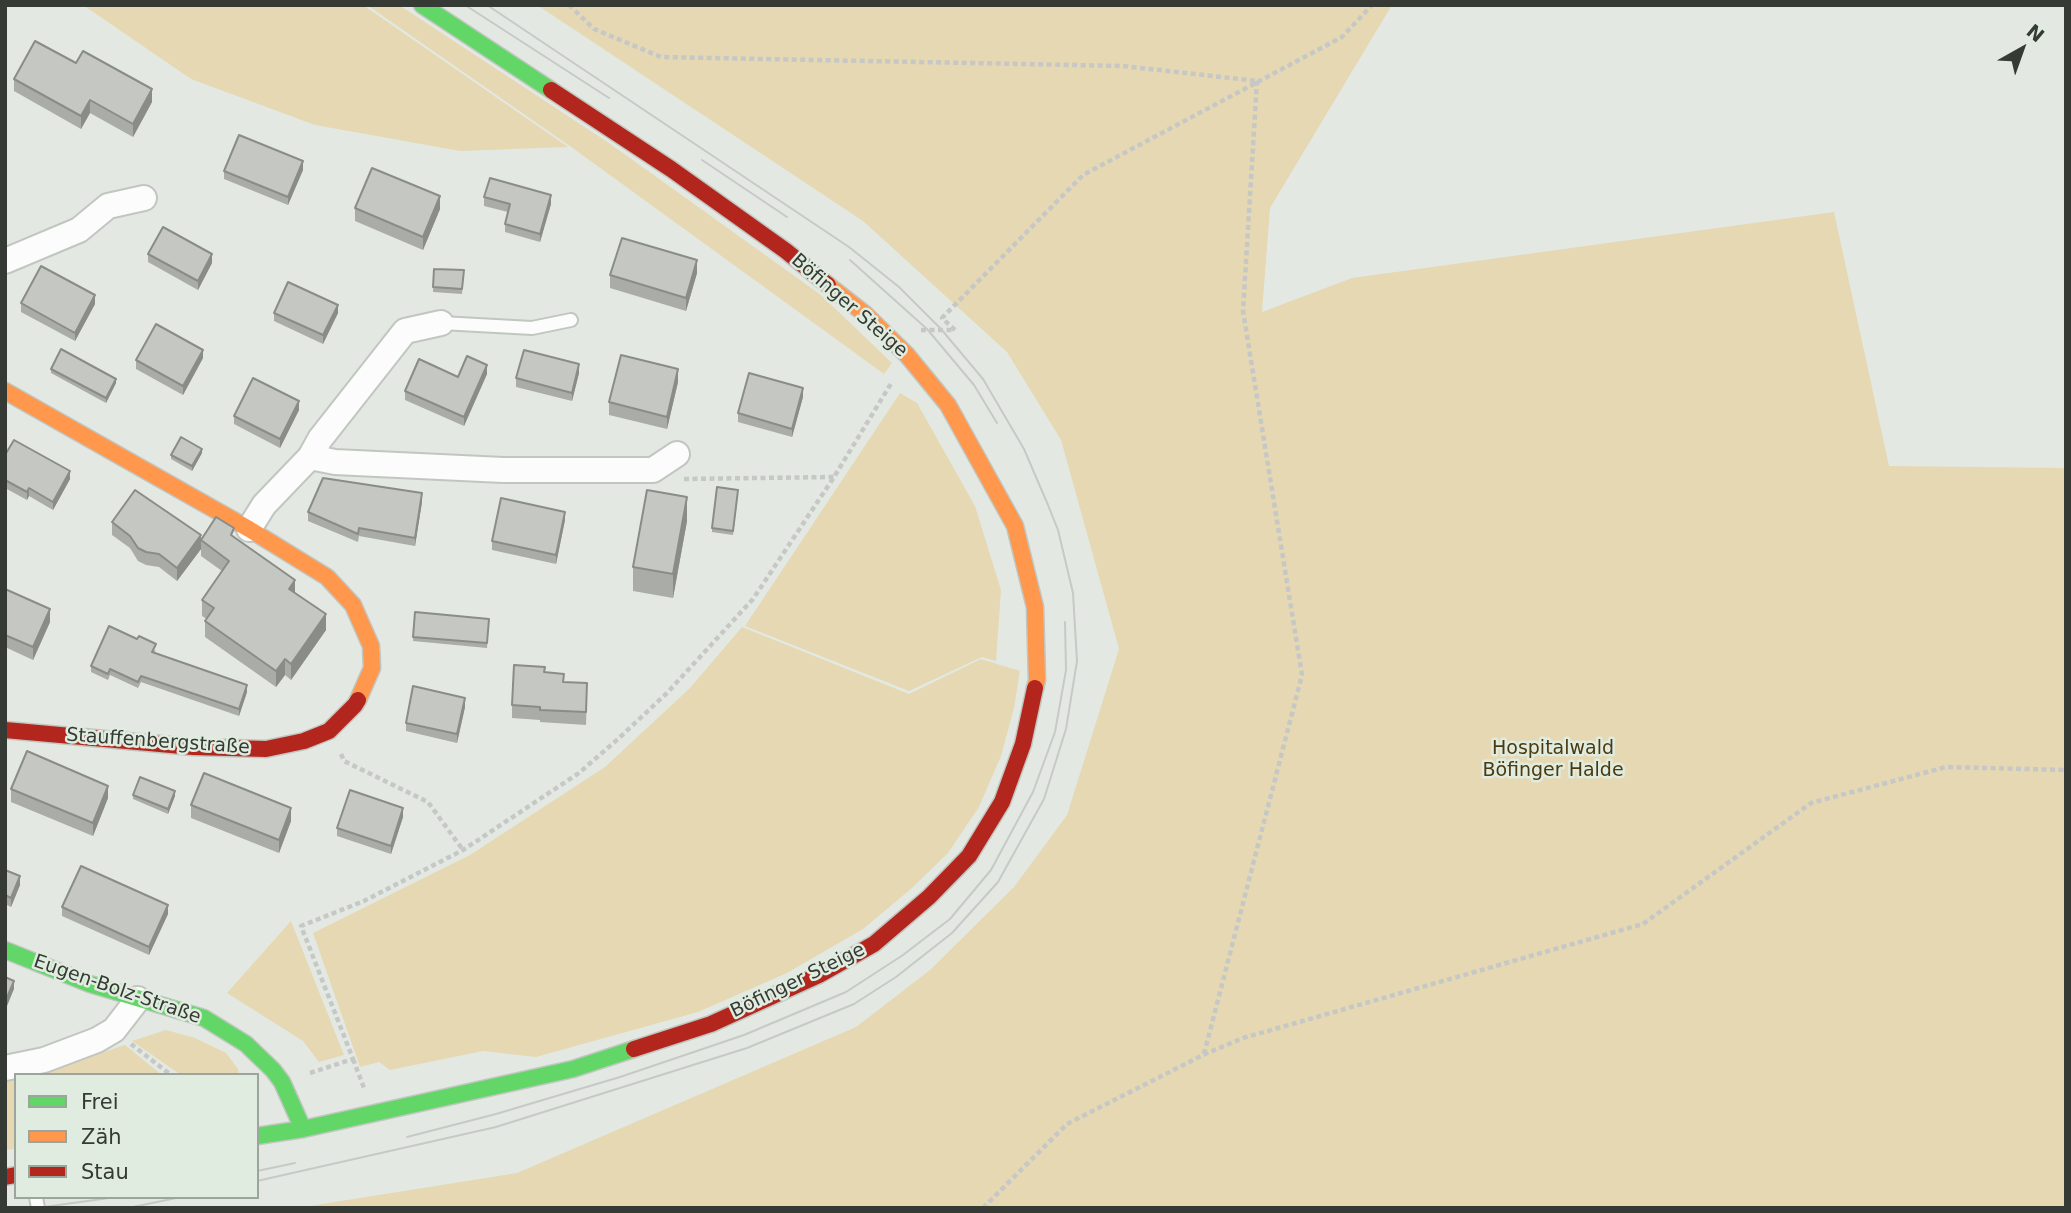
<!DOCTYPE html>
<html>
<head>
<meta charset="utf-8">
<style>
  body { margin:0 }
  #map { position:relative; width:2071px; height:1213px; overflow:hidden; background:#e3e9e2; font-family:"DejaVu Sans",sans-serif }
  canvas { display:block }
  .frame { position:absolute; inset:0; border:7px solid #363a35; pointer-events:none }
  .legend { position:absolute; left:14px; top:1073px; width:245px; height:126px; box-sizing:border-box; background:#e0ecdf; border:2px solid #9ca59b; margin:0; padding:9px 12px; list-style:none; font-size:21px; color:#363a35 }
  .legend li { display:flex; align-items:center; gap:14px; height:35px }
  .legend b { width:35px; border:2px solid #9ca59b }
  .north { position:absolute; left:1987px; top:14px; width:70px; height:70px; -webkit-text-stroke:5px #e0ecdf; paint-order:stroke; rotate:40deg; font-size:19px; font-weight:700; line-height:28px; text-align:center; color:#363a35 }
  .north::after { content:''; display:block; margin:auto; width:24px; height:32px; background:#363a35; clip-path:polygon(50% 0,100% 100%,50% 72%,0 100%) }
</style>
</head>
<body>
<div id="map">
<canvas width="2071" height="1213"></canvas>
<div class="frame"></div>
<ul class="legend">
<li><b style="height:9px;background:#63d668"></b>Frei</li>
<li><b style="height:9px;background:#ff974d"></b>Zäh</li>
<li><b style="height:9px;background:#b3261e"></b>Stau</li>
</ul>
<div class="north">N</div>
</div>
<script>
const c = document.querySelector('canvas').getContext('2d');
c.lineJoin = 'round';
function fillPath(path, color) { c.fillStyle = color; c.fill(path, 'evenodd'); }
const shape = rows => new Path2D(rows.map(r => 'M' + r).join(''));
function strokePath(path, color, width, dash) { c.strokeStyle = color; c.lineWidth = width; c.lineCap = dash ? 'butt' : 'round'; c.setLineDash(dash || []); c.stroke(path); }
function label(font, color, halo, rows, align = 'center') {
  c.font = font + ' "DejaVu Sans",sans-serif'; c.lineWidth = 5; c.setLineDash([]); c.textBaseline = 'middle'; c.strokeStyle = halo; c.fillStyle = color; for (const [text, x, y, turn = 0] of rows) {
    c.save(); c.translate(x, y); c.rotate((+turn || 0) * Math.PI / 180); c.textAlign = isNaN(turn) ? turn : align; if (halo) c.strokeText(text, 0, 0); c.fillText(text, 0, 0); c.restore();
  }
}
fillPath(shape([
  [83,5,363,5,568,147,460,151,315,125,191,79],
  [367,5,399,5,609,143,821,295,892,363,884,374,574,149],
  [537,5,1392,5,1270,208,1262,312,1352,278,1834,212,1889,466,2066,468,2066,1208,297,1208,517,1173,856,1027,930,970,1014,887,1067,815,1119,649,1061,440,1007,352,863,221],
  [900,393,917,403,975,506,1001,590,996,661,982,657,909,691,745,626],
  [742,627,909,694,981,659,1020,671,1014,708,1001,756,979,807,948,853,912,888,863,929,787,973,698,1012,536,1057,483,1051,390,1070,379,1062,360,1067,313,933,470,855,605,767,690,688],
  [291,921,344,1055,319,1062,303,1041,227,993],
  [166,1030,195,1038,226,1053,238,1069,239,1075,181,1075,132,1041],
  [125,1045,162,1075,34,1075],
  [16,1078,16,1149,5,1150,5,1080]
]), '#e5d8b3');
const lane = shape([
  [441,323,532,328,571,320],
  [36,1197,38,1208]
]);
const street = shape([
  [5,261,79,230,108,206,144,198],
  [310,457,320,439,405,331,441,323],
  [249,529,264,505,310,457,335,462,503,470,653,470,677,454],
  [5,1068,44,1060,97,1040,114,1030,138,999]
]);
const fast = shape([
  [422,5,551,90],
  [5,950,90,984,204,1018,246,1044,273,1070,282,1082,303,1129],
  [257,1136,303,1129,573,1069,634,1049]
]);
const slow = shape([
  [828,285,865,314,907,355,948,405,1015,526,1035,607,1037,680,1035,688],
  [5,391,249,529,327,577,353,605,371,646,372,668,358,700]
]);
const jam = shape([
  [551,90,671,169,786,251,828,285],
  [5,730,193,747,266,749,304,741,329,731,355,705,358,700],
  [634,1049,711,1024,819,975,874,944,929,897,969,856,1002,802,1023,744,1035,688],
  [5,1177,16,1175]
]);
strokePath(lane, '#c1c6c0', 16);
strokePath(street, '#c1c6c0', 28);
strokePath(fast, '#c1c6c0', 19);
strokePath(slow, '#c1c6c0', 19);
strokePath(jam, '#c1c6c0', 19);
strokePath(shape([
  [569,5,594,29,661,57,1123,66,1257,81],
  [921,330,955,330,942,318,1083,175,1342,37,1372,5],
  [684,479,834,477],
  [341,754,344,761,428,802,463,850],
  [131,1044,171,1075],
  [1204,1054,1302,675,1243,311,1257,81],
  [353,1059,364,1088],
  [310,1073,353,1059,301,926,364,901,463,850,579,773,618,739,667,693,753,599,834,477,892,382],
  [983,1208,1067,1124,1203,1055,1243,1038,1643,924,1811,803,1946,767,2066,770]
]), '#c6c8c5', 4.5, [5, 3.5]);
strokePath(lane, '#fbfcfb', 12);
strokePath(street, '#fbfcfb', 24);
strokePath(fast, '#63d668', 16);
strokePath(slow, '#ff974d', 16);
strokePath(jam, '#b3261e', 16);
strokePath(shape([
  [465,5,609,98],
  [702,160,787,217],
  [850,260,927,329,974,385,997,423],
  [407,1137,496,1114,620,1077,744,1035,846,992,903,955,950,919,991,870,1033,792,1055,732,1066,670,1065,622],
  [257,1171,295,1163],
  [257,1181,496,1127,747,1048,854,1004,896,977,952,933,998,882,1044,799,1066,729,1077,661,1073,593,1058,530,1048,505,1024,449,983,379,941,329,899,287,849,247,487,5],
  [37,1208,116,1197],
  [128,1208,181,1197]
]), '#c7c9c7', 2);
fillPath(shape([
  [76,63,152,102,133,137,90,113,81,129,14,91,14,79],
  [303,170,288,205,224,179,224,171],
  [484,197,551,204,540,242,505,232,505,224,508,212,484,206],
  [355,208,440,209,423,250,355,221],
  [148,254,212,263,198,290,148,262],
  [434,269,464,270,462,294,433,292],
  [697,273,686,311,610,288,610,275],
  [21,303,95,304,75,341,21,312],
  [274,313,338,313,323,344,274,321],
  [203,358,183,395,136,369,136,360],
  [51,369,116,383,106,403,51,373],
  [579,373,572,401,516,387,516,378],
  [487,374,464,426,405,400,405,391,458,377],
  [678,382,667,429,609,415,609,402],
  [803,397,792,437,738,422,738,413],
  [299,410,280,448,234,424,234,416],
  [202,453,192,471,171,459,171,455],
  [5,455,70,479,53,510,29,496,27,500,5,488],
  [738,495,733,535,712,532,712,528],
  [422,502,415,546,359,536,358,542,308,521,308,512],
  [565,520,556,564,492,550,492,541],
  [687,521,673,598,633,591,633,567],
  [112,522,201,540,234,537,295,593,326,630,291,680,285,675,276,687,205,637,205,621,207,619,202,616,202,600,222,571,201,556,201,549,177,581,159,567,146,565,138,561,130,548,112,535],
  [5,581,5,589,50,622,33,660,5,647],
  [415,612,489,619,487,648,413,641],
  [156,650,154,653,247,692,239,716,141,682,138,688,110,675,108,680,91,672,91,666],
  [545,672,564,682,587,696,586,725,540,722,540,720,512,718,512,705],
  [465,707,457,743,406,731,406,723],
  [11,789,108,798,93,836,11,802],
  [133,795,175,796,168,814,133,799],
  [191,805,291,821,279,853,191,818],
  [403,817,391,854,337,836,337,828],
  [5,870,20,885,11,907,5,904],
  [62,907,168,914,149,955,62,916]
]), '#a9aca7');
fillPath(shape([
  [152,89,152,102,133,137,133,124],
  [90,100,90,113,81,129,81,116],
  [303,161,303,170,288,205,288,197],
  [551,195,551,204,540,242,540,234],
  [440,196,440,209,423,250,423,237],
  [212,254,212,263,198,290,198,281],
  [697,260,697,273,686,311,686,298],
  [95,295,95,304,75,341,75,333],
  [338,305,338,313,323,344,323,335],
  [203,350,203,358,183,395,183,386],
  [579,364,579,373,572,401,572,393],
  [487,365,487,374,464,426,464,417],
  [678,369,678,382,667,429,667,417],
  [116,379,116,383,106,403,106,398],
  [803,388,803,397,792,437,792,429],
  [299,401,299,410,280,448,280,439],
  [202,449,202,453,192,471,192,466],
  [70,471,70,479,53,510,53,502],
  [29,488,29,496,27,500,27,492],
  [422,493,422,502,415,546,415,538],
  [687,497,687,521,673,598,673,574],
  [565,512,565,520,556,564,556,555],
  [201,535,201,549,177,581,177,568],
  [295,580,295,596,289,589],
  [50,609,50,622,33,660,33,647],
  [326,614,326,630,291,680,291,664],
  [285,659,285,675,276,687,276,671],
  [247,685,247,692,239,716,239,709],
  [465,698,465,707,457,743,457,734],
  [108,786,108,798,93,836,93,823],
  [175,791,175,796,168,814,168,809],
  [291,808,291,821,279,853,279,840],
  [403,808,403,817,391,854,391,846],
  [20,876,20,885,11,907,11,898],
  [168,905,168,914,149,955,149,947],
  [14,981,14,989,5,1011,5,1002]
]), '#8a8c88');
const building = shape([
  [35,41,76,63,83,51,152,89,133,124,90,100,81,116,14,79,35,41],
  [239,135,303,161,288,197,224,171,239,135],
  [372,168,440,196,423,237,355,208,372,168],
  [490,178,551,195,540,234,505,224,510,204,484,197,490,178],
  [163,227,212,254,198,281,148,254,163,227],
  [622,238,697,260,686,298,610,275,622,238],
  [41,266,95,295,75,333,21,303,41,266],
  [434,269,464,270,462,289,433,287,434,269],
  [288,282,338,305,323,335,274,313,288,282],
  [156,324,203,350,183,386,136,360,156,324],
  [61,349,116,379,106,398,51,369,61,349],
  [524,350,579,364,572,393,516,378,524,350],
  [621,355,678,369,667,417,609,402,621,355],
  [467,356,487,365,464,417,405,391,419,359,458,377,467,356],
  [749,373,803,388,792,429,738,413,749,373],
  [253,378,299,401,280,439,234,416,253,378],
  [181,437,202,449,192,466,171,455,181,437],
  [14,440,70,471,53,502,29,488,27,492,5,480,5,455,14,440],
  [323,478,422,493,415,538,359,528,358,534,308,512,323,478],
  [717,487,738,490,733,531,712,528,717,487],
  [135,490,201,535,177,568,159,554,146,552,138,548,130,536,112,522,135,490],
  [647,490,687,497,673,574,633,567,647,490],
  [501,498,565,512,556,555,492,541,501,498],
  [216,517,234,528,231,535,295,580,289,589,326,614,291,664,285,659,276,671,205,621,214,608,202,600,229,561,201,540,216,517],
  [5,589,50,609,33,647,5,635,5,589],
  [415,612,489,619,487,643,413,637,415,612],
  [109,626,137,639,139,636,156,644,152,652,247,685,239,709,141,676,138,682,110,669,108,674,91,666,109,626],
  [514,665,545,667,544,672,564,674,563,682,587,683,586,712,540,710,540,707,512,705,514,665],
  [413,686,465,698,457,734,406,723,413,686],
  [27,751,108,786,93,823,11,789,27,751],
  [204,773,291,808,279,840,191,805,204,773],
  [140,777,175,791,168,809,133,795,140,777],
  [350,790,403,808,391,846,337,828,350,790],
  [81,866,168,905,149,947,62,907,81,866],
  [5,870,20,876,11,898,5,895,5,870],
  [5,977,14,981,5,1002,5,977]
]);
fillPath(building, '#c5c8c2');
strokePath(building, '#8a8c88', 2);
label('19px', '#363a35', '#e0ecdf', [
  ["Böfinger Steige",849,306,41],
  ["Stauffenbergstraße",158,742,4],
  ["Böfinger Steige",798,981,-26],
  ["Eugen-Bolz-Straße",117,990,19]
]);
label('19px', '#4c3a0e', '#e0ecdf', [
  ["Hospitalwald",1553,749],
  ["Böfinger Halde",1553,771]
]);
</script>
</body>
</html>
